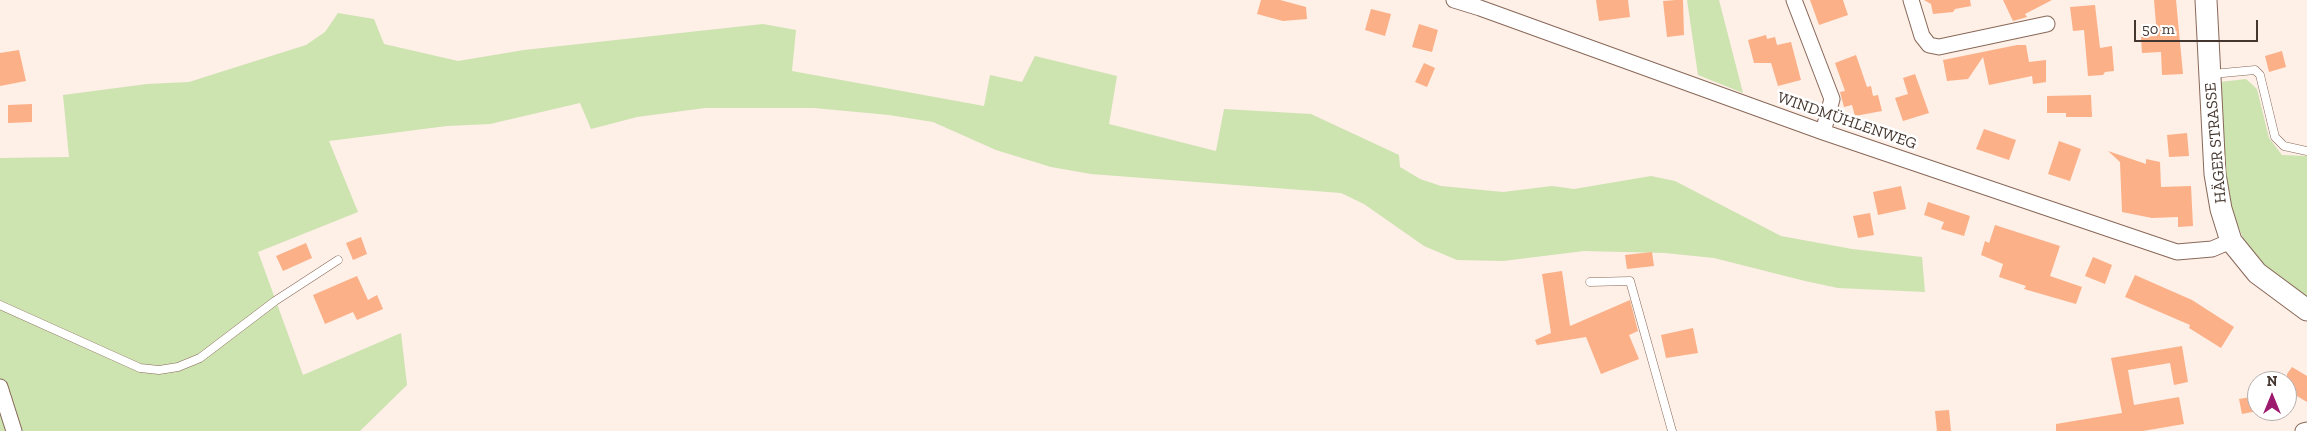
<!DOCTYPE html>
<html>
<head>
<meta charset="utf-8">
<style>
  body { margin:0 }
  #map { position:relative; width:2307px; height:431px; overflow:hidden; background:#feefe7; font-family:"Zilla Slab",serif }
  canvas { display:block }
  .north { position:absolute; left:2247px; top:371px; width:50px; height:50px; box-sizing:border-box; background:#fff; border:1px solid #b5afac; border-radius:50%; rotate:0deg; font-size:14px; font-weight:700; line-height:20px; text-align:center; color:#45372f }
  .north::after { content:''; display:block; margin:auto; width:18px; height:22px; background:#9d1b6e; clip-path:polygon(50% 0,100% 100%,50% 72%,0 100%) }
  .scale { position:absolute; left:2134px; top:20px; width:124px; height:22px; box-sizing:border-box; border:2px solid #45372f; border-top:0; padding-left:6px; font-size:15px; line-height:18px; white-space:nowrap; color:#45372f; -webkit-text-stroke:4px #fff; paint-order:stroke }
</style>
</head>
<body>
<div id="map">
<canvas width="2307" height="431"></canvas>
<div class="north">N</div>
<div class="scale">50 m</div>
</div>
<script>
const c = document.querySelector('canvas').getContext('2d');
c.lineJoin = 'round';
function fillPath(path, color) { c.fillStyle = color; c.fill(path, 'evenodd'); }
const shape = rows => new Path2D(rows.map(r => 'M' + r).join(''));
function strokePath(path, color, width, dash) { c.strokeStyle = color; c.lineWidth = width; c.lineCap = dash ? 'butt' : 'round'; c.setLineDash(dash || []); c.stroke(path); }
function label(font, color, halo, rows, align = 'center') {
  c.font = font + ' "Zilla Slab",serif'; c.lineWidth = 5; c.setLineDash([]); c.textBaseline = 'middle'; c.strokeStyle = halo; c.fillStyle = color; for (const [text, x, y, turn = 0] of rows) {
    c.save(); c.translate(x, y); c.rotate((+turn || 0) * Math.PI / 180); c.textAlign = isNaN(turn) ? turn : align; if (halo) c.strokeText(text, 0, 0); c.fillText(text, 0, 0); c.restore();
  }
}
fillPath(shape([
  [1687,0,1719,0,1743,93,1698,75],
  [338,13,374,19,384,44,458,61,524,50,763,24,796,30,792,71,984,106,990,75,1022,82,1035,56,1117,76,1109,124,1216,151,1224,109,1311,114,1399,155,1400,167,1420,179,1441,186,1503,192,1552,186,1574,189,1651,176,1675,181,1781,236,1852,249,1922,257,1925,292,1838,288,1805,281,1714,258,1665,253,1584,251,1503,261,1457,260,1424,246,1364,204,1341,193,1091,174,1051,167,996,150,933,122,889,115,814,108,705,108,637,117,591,129,580,103,490,124,447,126,329,141,358,212,258,252,303,375,401,333,407,385,360,431,0,431,0,158,69,157,63,95,147,84,189,82,306,45,325,32],
  [2246,79,2257,89,2269,138,2282,155,2307,156,2307,299,2266,268,2246,245,2231,209,2224,173,2220,82]
]), '#cde3b0');
fillPath(shape([
  [1261,0,1280,0,1306,7,1307,19,1283,21,1257,14],
  [1596,0,1628,0,1630,17,1599,21],
  [1676,0,1683,0,1684,35,1667,37,1663,1],
  [1810,0,1843,0,1848,15,1819,25],
  [1924,0,1970,0,1971,6,1955,9,1953,12,1933,14,1931,4],
  [2003,0,2052,0,2025,14,2027,17,2013,21],
  [2154,0,2176,0,2183,74,2162,75,2161,52,2142,53,2141,37,2157,36],
  [2095,5,2100,48,2112,46,2114,71,2105,72,2103,75,2088,76,2084,30,2073,31,2070,7],
  [1371,9,1391,14,1385,36,1365,30],
  [1419,24,1438,30,1432,52,1412,47],
  [1766,35,1767,39,1775,37,1777,45,1791,42,1801,80,1778,86,1771,63,1754,63,1748,40],
  [2017,45,2026,45,2029,62,2046,60,2046,82,2033,84,2032,76,1989,85,1983,57,1968,79,1947,81,1943,60],
  [19,50,26,81,0,86,0,53],
  [2282,51,2286,67,2269,72,2265,56],
  [1856,55,1867,87,1871,86,1873,96,1878,95,1882,111,1855,116,1852,105,1844,107,1840,92,1845,91,1835,63],
  [1424,63,1435,68,1427,87,1415,82],
  [1915,74,1929,113,1903,121,1895,98,1908,94,1903,78],
  [2091,95,2092,117,2066,117,2066,113,2047,113,2047,96],
  [32,104,32,122,8,123,8,105],
  [1984,129,2016,140,2009,160,1976,149],
  [2187,133,2189,156,2169,157,2167,135],
  [2059,141,2081,149,2070,181,2048,174],
  [2108,151,2146,164,2146,159,2160,162,2161,187,2191,186,2193,226,2178,227,2178,217,2152,218,2122,212,2120,162],
  [1901,186,1906,209,1878,215,1873,192],
  [1928,202,1970,216,1964,236,1941,229,1944,222,1924,215],
  [1870,213,1874,235,1858,238,1853,216],
  [1995,225,2060,246,2050,276,2082,287,2076,304,2024,289,2026,286,1999,277,2003,264,1981,255,1985,241,1989,243],
  [361,237,367,254,353,260,346,243],
  [306,243,312,258,283,271,276,256],
  [1652,252,1654,266,1627,269,1625,255],
  [2093,257,2112,265,2105,284,2085,276],
  [1562,271,1570,326,1630,300,1638,331,1629,335,1639,359,1601,374,1586,337,1537,345,1535,340,1551,333,1542,274],
  [2135,275,2192,300,2234,327,2221,348,2189,328,2190,325,2125,297],
  [357,276,368,300,377,295,383,309,357,320,353,312,325,324,313,295],
  [1693,328,1698,353,1666,358,1661,335],
  [2182,346,2188,382,2174,385,2170,363,2128,370,2134,405,2179,397,2184,424,2143,431,2056,431,2056,424,2122,413,2111,358],
  [2292,367,2307,376,2307,402,2287,390,2287,374],
  [2257,396,2257,411,2242,414,2239,399],
  [1949,410,1951,431,1937,431,1935,411]
]), '#fbb087');
const service = shape([
  [2212,74,2255,70,2260,75,2275,137,2284,146,2307,151],
  [1590,282,1630,281,1672,431],
  [0,305,140,368,159,370,178,367,200,358,275,301,338,260]
]);
const minor = shape([
  [1454,0,1480,8,1823,132,2177,252,2212,249,2231,241],
  [1794,0,1832,99,1823,132],
  [1911,0,1922,36,1929,45,1939,47,2047,24],
  [0,387,14,431],
  [2303,431,2307,430]
]);
const secondary = shape([
  [2206,0,2215,174,2221,209,2231,241,2257,273,2307,310]
]);
strokePath(service, '#886858', 9);
strokePath(minor, '#886858', 17);
strokePath(secondary, '#886858', 23);
strokePath(service, '#fff', 8);
strokePath(minor, '#fff', 15);
strokePath(secondary, '#fff', 21);
label('16px', '#45372f', '#fff', [
  ["WINDMÜHLENWEG",1847,121,19],
  ["HÄGER STRASSE",2216,143,-95]
]);
</script>
</body>
</html>
